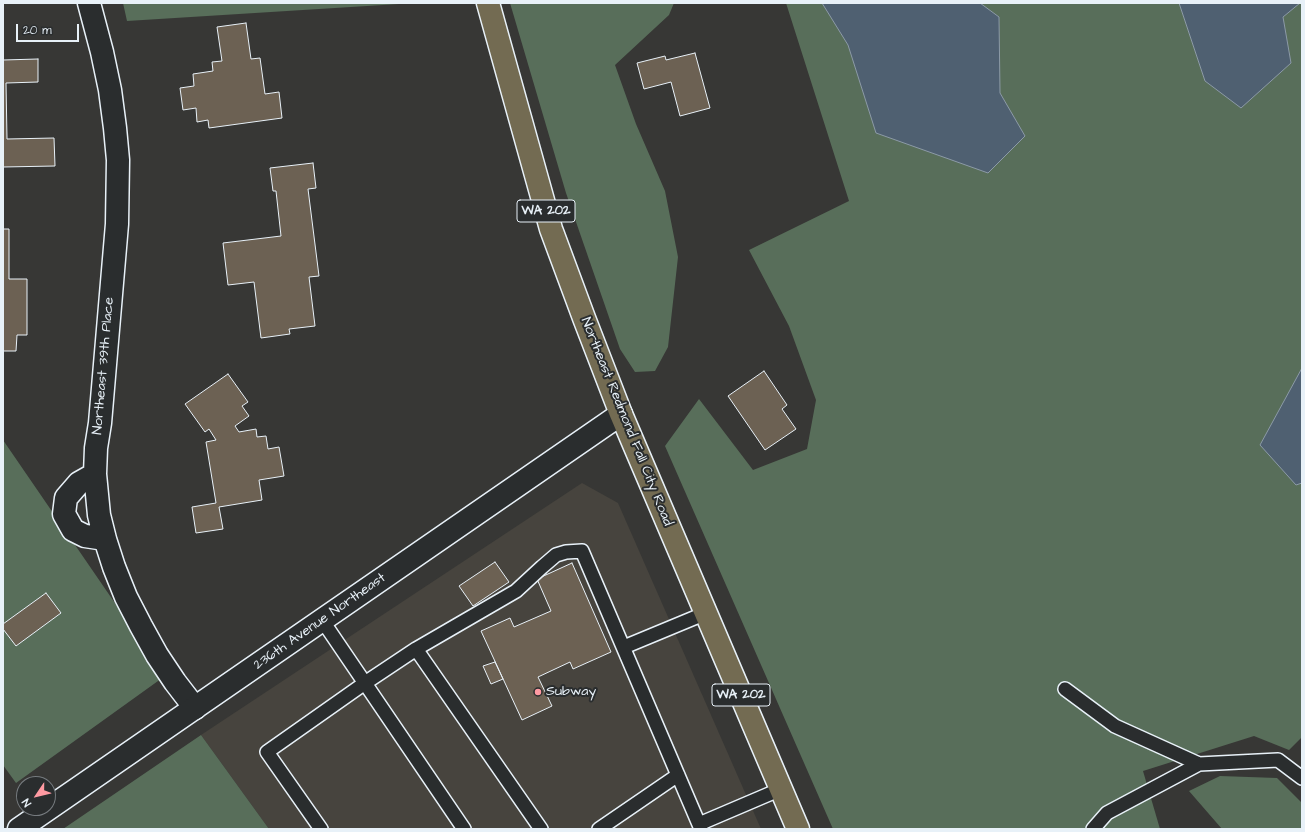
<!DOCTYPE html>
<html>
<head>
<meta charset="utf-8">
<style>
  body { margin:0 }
  #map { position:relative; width:1305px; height:832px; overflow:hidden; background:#373735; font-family:"Architects Daughter",sans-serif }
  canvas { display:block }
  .frame { position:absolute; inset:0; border:4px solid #e8f1f8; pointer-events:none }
  .north { position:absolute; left:16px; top:776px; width:40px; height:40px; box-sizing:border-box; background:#2a2d2e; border:1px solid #767b7f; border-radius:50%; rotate:235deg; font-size:11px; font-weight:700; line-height:16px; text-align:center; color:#e8f1f8 }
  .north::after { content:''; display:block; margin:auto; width:14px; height:18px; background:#ff9aa2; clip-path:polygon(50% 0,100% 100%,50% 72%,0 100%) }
  .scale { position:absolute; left:16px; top:24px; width:63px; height:18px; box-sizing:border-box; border:2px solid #e8f1f8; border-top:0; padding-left:5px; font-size:12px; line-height:14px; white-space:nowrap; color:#e8f1f8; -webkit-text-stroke:3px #2a2d2e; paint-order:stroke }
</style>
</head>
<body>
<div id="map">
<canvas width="1305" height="832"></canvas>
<div class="frame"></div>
<div class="north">N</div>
<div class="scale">20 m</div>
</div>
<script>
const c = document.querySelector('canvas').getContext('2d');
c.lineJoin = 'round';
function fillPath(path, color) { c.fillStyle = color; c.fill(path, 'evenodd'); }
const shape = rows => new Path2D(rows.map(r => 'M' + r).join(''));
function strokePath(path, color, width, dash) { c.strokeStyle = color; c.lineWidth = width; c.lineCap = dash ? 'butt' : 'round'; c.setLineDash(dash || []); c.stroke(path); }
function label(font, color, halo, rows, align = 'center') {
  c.font = font + ' "Architects Daughter",sans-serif'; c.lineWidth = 4; c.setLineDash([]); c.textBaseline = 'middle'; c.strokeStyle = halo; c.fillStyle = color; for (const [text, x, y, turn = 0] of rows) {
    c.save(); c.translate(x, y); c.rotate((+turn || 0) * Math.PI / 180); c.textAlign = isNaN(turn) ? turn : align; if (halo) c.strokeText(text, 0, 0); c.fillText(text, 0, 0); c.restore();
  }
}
fillPath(shape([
  [582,483,618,503,761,829,269,829,201,735]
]), '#47443e');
fillPath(shape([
  [123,3,415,3,127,21],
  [510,3,674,3,669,15,615,65,636,124,665,191,678,257,668,347,655,371,635,372,620,349,566,193],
  [786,3,1302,3,1302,737,1289,750,1254,736,1143,771,1160,829,833,829,665,446,699,399,753,470,807,449,816,400,789,326,749,250,849,201],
  [3,440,165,676,16,783,3,765],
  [201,735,269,829,63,829],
  [1220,776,1277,778,1302,803,1302,829,1222,829,1189,791]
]), '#586e5a');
const water = shape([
  [822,3,980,3,999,17,1000,93,1025,136,988,173,876,133,848,45,822,3],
  [1179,3,1300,3,1283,17,1291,63,1241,108,1205,81,1179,3],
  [1302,368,1302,483,1296,485,1260,445,1302,368]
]);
fillPath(water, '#4f6071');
strokePath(water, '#8c9aa7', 1);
const building = shape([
  [246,23,251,59,260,58,265,94,279,92,282,118,209,128,208,120,197,122,196,108,183,110,180,88,194,86,193,74,213,71,212,62,222,61,217,27,246,23],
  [695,53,710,108,680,116,671,82,644,89,637,63,665,56,666,60,695,53],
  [38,59,38,82,6,83,7,139,54,138,55,166,3,167,3,60,38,59],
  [313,163,316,188,308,189,319,276,309,277,315,326,289,329,290,334,261,338,254,282,228,285,223,243,281,236,276,191,273,191,270,168,313,163],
  [3,229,9,229,9,279,27,279,27,335,17,335,16,351,3,351,3,229],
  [764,371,787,405,782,409,796,429,765,450,728,396,764,371],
  [228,374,248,402,242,406,249,416,235,426,239,432,256,429,257,437,266,436,268,449,279,447,284,476,259,480,262,500,219,507,223,529,196,533,192,507,216,503,206,442,216,440,209,429,205,432,185,404,228,374],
  [495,562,509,582,473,606,459,586,495,562],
  [572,563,611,652,573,669,570,662,538,677,552,706,522,720,481,631,510,618,514,627,551,611,537,579,572,563],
  [46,593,61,613,16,646,3,629,3,624,46,593],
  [495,662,503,679,491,684,483,666,495,662]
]);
fillPath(building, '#6c6153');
strokePath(building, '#e8f1f8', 1);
const lane = shape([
  [322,620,464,829],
  [624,647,706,613],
  [416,649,516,591,542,567,556,555,566,552,582,551,701,829],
  [1065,689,1115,726,1199,764],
  [699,824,781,789],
  [321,829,267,752,365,683,416,649,541,829],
  [599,829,678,775],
  [1093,829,1107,813,1199,764,1278,760,1302,778]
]);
const street = shape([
  [89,3,102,52,110,90,115,128,118,160,117,224,100,423,96,448,95,474,99,515,105,539,114,567,126,597,141,626,157,655,175,682,195,708],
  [95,474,79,483,66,498,64,514,73,530,85,536,105,539]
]);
const secondary = shape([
  [19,829,621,414]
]);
const primary = shape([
  [488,3,551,229,584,318,621,414,798,829]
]);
strokePath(lane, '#e8f1f8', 16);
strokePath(street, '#e8f1f8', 25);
strokePath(secondary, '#e8f1f8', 25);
strokePath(primary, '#e8f1f8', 25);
strokePath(lane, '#2a2d2e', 13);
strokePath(street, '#2a2d2e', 22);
strokePath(secondary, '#2a2d2e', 22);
strokePath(primary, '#736b52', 22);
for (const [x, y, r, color] of [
  [538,692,4,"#ff9aa2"]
]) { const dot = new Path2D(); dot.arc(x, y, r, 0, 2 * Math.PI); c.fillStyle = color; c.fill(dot); strokePath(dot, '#2a2d2e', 1.5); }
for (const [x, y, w] of [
  [546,211,58],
  [741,695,58]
]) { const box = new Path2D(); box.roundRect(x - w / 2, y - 11, w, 22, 3); c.fillStyle = '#2a2d2e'; c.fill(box); strokePath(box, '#e8f1f8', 1); }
label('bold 13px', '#e8f1f8', null, [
  ["WA 202",546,211],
  ["WA 202",741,695]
]);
label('14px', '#e8f1f8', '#2a2d2e', [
  ["Northeast 39th Place",104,366,-85],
  ["Northeast Redmond Fall City Road",626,422,68],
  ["236th Avenue Northeast",320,622,-35]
]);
label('14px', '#e8f1f8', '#2a2d2e', [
  ["Subway",546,692]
], 'left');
</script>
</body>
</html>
